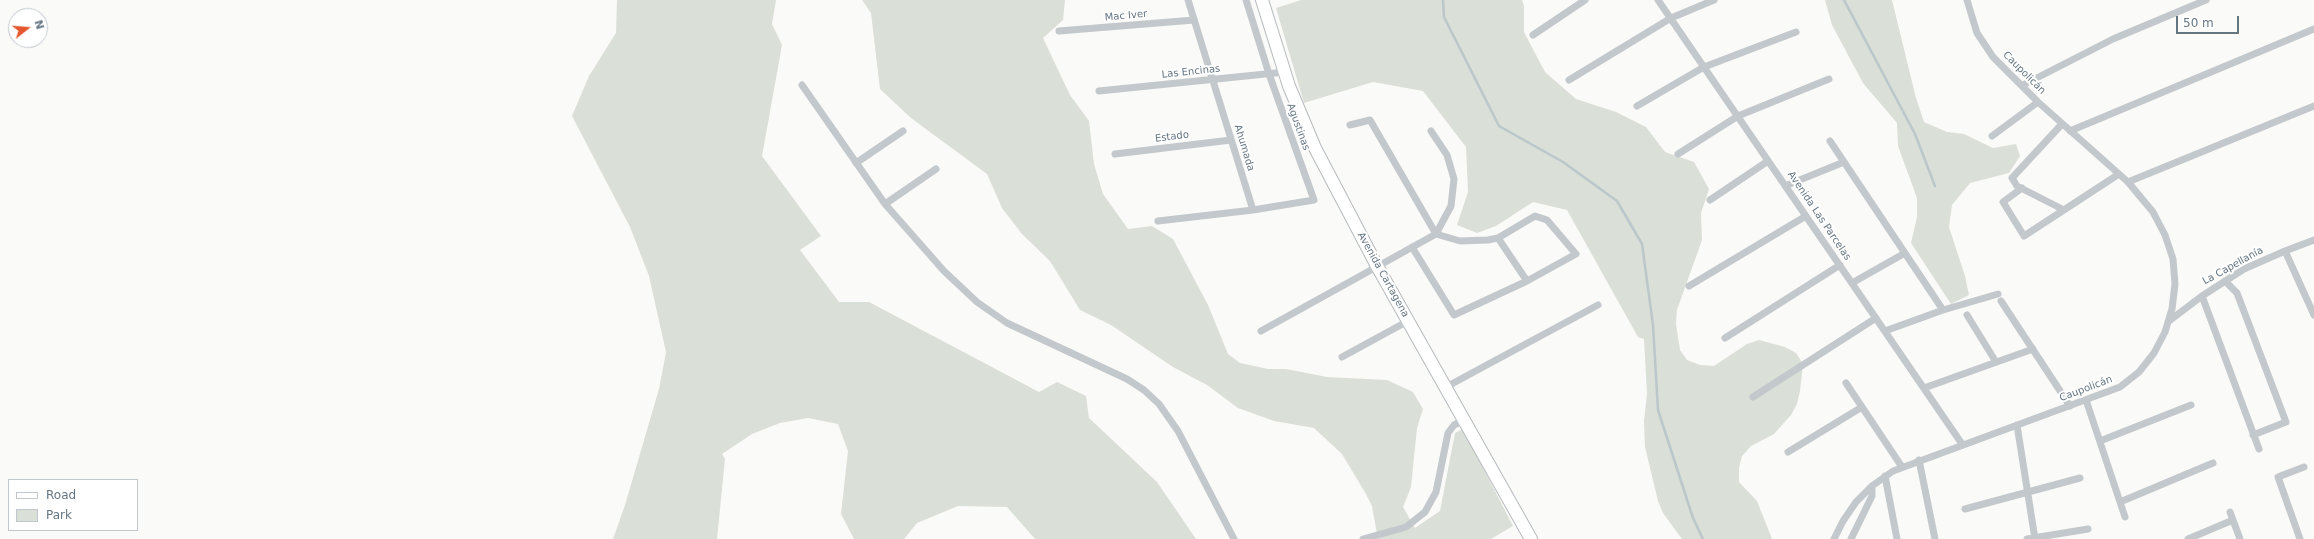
<!DOCTYPE html>
<html>
<head>
<meta charset="utf-8">
<style>
  body { margin:0 }
  #map { position:relative; width:2314px; height:539px; overflow:hidden; background:#fafaf8; font-family:"DejaVu Sans",sans-serif }
  canvas { display:block }
  .legend { position:absolute; left:8px; top:479px; width:130px; height:52px; box-sizing:border-box; background:#fff; border:1px solid #c1c8cd; margin:0; padding:5px 7px; list-style:none; font-size:12px; color:#657683 }
  .legend li { display:flex; align-items:center; gap:8px; height:20px }
  .legend b { width:20px; border:1px solid #c1c8cd }
  .north { position:absolute; left:8px; top:8px; width:40px; height:40px; box-sizing:border-box; background:#fff; border:1px solid #c1c8cd; border-radius:50%; rotate:73deg; font-size:11px; font-weight:700; line-height:16px; text-align:center; color:#657683 }
  .north::after { content:''; display:block; margin:auto; width:14px; height:18px; background:#e4572e; clip-path:polygon(50% 0,100% 100%,50% 72%,0 100%) }
  .scale { position:absolute; left:2176px; top:16px; width:63px; height:18px; box-sizing:border-box; border:2px solid #657683; border-top:0; padding-left:5px; font-size:12px; line-height:14px; white-space:nowrap; color:#657683; -webkit-text-stroke:3px #fff; paint-order:stroke }
</style>
</head>
<body>
<div id="map">
<canvas width="2314" height="539"></canvas>
<ul class="legend">
<li><b style="height:5px;background:#fff"></b>Road</li>
<li><b style="height:11px;background:#dadfd7"></b>Park</li>
</ul>
<div class="north">N</div>
<div class="scale">50 m</div>
</div>
<script>
const c = document.querySelector('canvas').getContext('2d');
c.lineJoin = 'round';
function fillPath(path, color) { c.fillStyle = color; c.fill(path, 'evenodd'); }
const shape = rows => new Path2D(rows.map(r => 'M' + r).join(''));
function strokePath(path, color, width, dash) { c.strokeStyle = color; c.lineWidth = width; c.lineCap = dash ? 'butt' : 'round'; c.setLineDash(dash || []); c.stroke(path); }
function label(font, color, halo, rows, align = 'center') {
  c.font = font + ' "DejaVu Sans",sans-serif'; c.lineWidth = 4; c.setLineDash([]); c.textBaseline = 'middle'; c.strokeStyle = halo; c.fillStyle = color; for (const [text, x, y, turn = 0] of rows) {
    c.save(); c.translate(x, y); c.rotate((+turn || 0) * Math.PI / 180); c.textAlign = isNaN(turn) ? turn : align; if (halo) c.strokeText(text, 0, 0); c.fillText(text, 0, 0); c.restore();
  }
}
fillPath(shape([
  [617,0,776,0,772,24,782,45,762,156,821,236,800,250,839,302,869,302,1039,392,1057,382,1086,396,1089,418,1157,482,1196,539,1035,539,1007,507,958,506,917,523,904,539,854,539,841,514,848,451,838,424,808,418,780,423,752,434,722,454,725,459,717,539,613,539,625,505,659,389,666,352,649,276,630,227,572,116,589,76,616,33],
  [862,0,1065,0,1063,20,1043,38,1070,95,1089,121,1094,164,1103,194,1128,229,1152,226,1173,239,1208,305,1228,354,1240,363,1268,369,1286,369,1327,377,1387,380,1413,392,1423,409,1417,428,1411,487,1403,507,1415,528,1440,511,1455,433,1463,429,1513,526,1491,539,1378,539,1372,506,1366,494,1342,454,1314,428,1274,421,1238,408,1207,385,1173,367,1111,325,1080,310,1050,261,1022,234,1002,208,987,174,911,118,880,89,871,13],
  [1301,0,1522,0,1524,6,1524,32,1545,72,1576,99,1616,112,1646,127,1665,152,1694,162,1709,189,1701,213,1702,240,1677,310,1676,324,1680,350,1687,360,1700,365,1714,366,1747,344,1759,340,1785,347,1796,353,1803,364,1800,391,1797,404,1791,415,1774,434,1751,446,1742,456,1739,468,1739,482,1757,501,1772,539,1682,539,1663,513,1658,501,1645,447,1644,421,1647,394,1644,339,1638,337,1567,210,1533,202,1496,226,1477,233,1457,225,1468,192,1466,147,1423,91,1373,82,1304,103,1276,8],
  [1825,0,1892,0,1916,98,1924,122,1947,132,1964,134,1993,148,2016,144,2020,156,2009,173,1970,183,1952,205,1949,227,1965,276,1969,295,1951,304,1911,243,1917,217,1917,198,1898,146,1897,123,1863,83,1832,25]
]), '#dadfd7');
strokePath(shape([
  [1443,0,1444,17,1499,126,1563,162,1617,201,1642,244,1653,325,1658,410,1693,518,1703,539],
  [1844,0,1915,134,1935,186]
]), '#bbc7cb', 2.5);
const primary = shape([
  [1262,0,1289,86,1315,148,1377,266,1531,539]
]);
strokePath(primary, '#b5babe', 14);
strokePath(shape([
  [1246,0,1269,74,1314,200,1253,210],
  [1658,0,1962,444],
  [1059,31,1194,20],
  [1533,35,1585,0],
  [1569,80,1671,18,1714,0],
  [802,85,885,204,944,271,977,302,1007,323,1127,379,1144,390,1159,404,1178,431,1234,539],
  [2023,85,2113,39,2206,0],
  [1099,91,1285,72],
  [1637,106,1704,67,1796,32],
  [2062,124,2012,178,2017,186,2064,210],
  [1350,125,1370,120,1436,234],
  [1431,131,1447,155,1454,179,1451,206,1436,234],
  [2070,131,2314,29],
  [1992,136,2038,102],
  [1830,141,1943,310],
  [1115,154,1231,140],
  [1678,154,1738,116,1829,79],
  [856,163,903,131],
  [2128,182,2314,106],
  [1785,186,1844,162],
  [2022,188,2003,202,2024,236,2119,174],
  [1710,200,1768,161],
  [885,204,936,169],
  [1158,221,1253,210,1188,0],
  [1498,238,1527,281],
  [2285,251,2314,315],
  [2225,281,2237,293,2286,422,2253,435],
  [1852,283,1905,253],
  [1689,286,1806,216],
  [2202,296,2259,449],
  [2001,301,2070,406],
  [1967,315,1996,362],
  [2169,321,2202,296,2244,269,2285,251,2314,240],
  [1261,331,1436,234,1460,241,1488,240,1498,238,1535,216,1547,220,1576,254,1527,281,1454,315,1412,247],
  [1885,331,1943,310,1998,294],
  [1725,338,1840,265],
  [1342,357,1408,321],
  [1846,383,1902,467],
  [1446,387,1598,305],
  [1924,388,2033,349],
  [1753,397,1876,318],
  [2086,400,2125,517],
  [2017,425,2035,539],
  [2100,441,2191,405],
  [1788,452,1862,407],
  [1919,460,1935,539],
  [1885,476,1897,539],
  [2120,502,2213,463],
  [1965,509,2080,478],
  [2230,512,2240,539],
  [1363,539,1406,527,1425,512,1436,492,1448,433,1454,425,1464,420],
  [1834,539,1843,521,1856,502,1872,486,1893,471,2120,387,2139,372,2154,353,2165,332,2172,309,2175,284,2173,259,2165,235,2153,212,2128,182,2038,102,1993,57,1977,33,1967,0],
  [1851,539,1872,496,1872,486],
  [2027,539,2088,529],
  [2188,539,2233,520],
  [2300,539,2278,477,2304,467]
]), '#c3c8cc', 7);
strokePath(primary, '#fff', 12);
label('10px', '#657683', '#fff', [
  ["Mac Iver",1126,16,-5],
  ["Las Encinas",1191,72,-6],
  ["Caupolicán",2024,73,45],
  ["Agustinas",1298,127,70],
  ["Estado",1172,137,-7],
  ["Ahumada",1244,148,73],
  ["Avenida Las Parcelas",1819,216,56],
  ["La Capellanía",2233,266,-29],
  ["Avenida Cartagena",1383,275,61],
  ["Caupolicán",2086,389,-21]
]);
</script>
</body>
</html>
